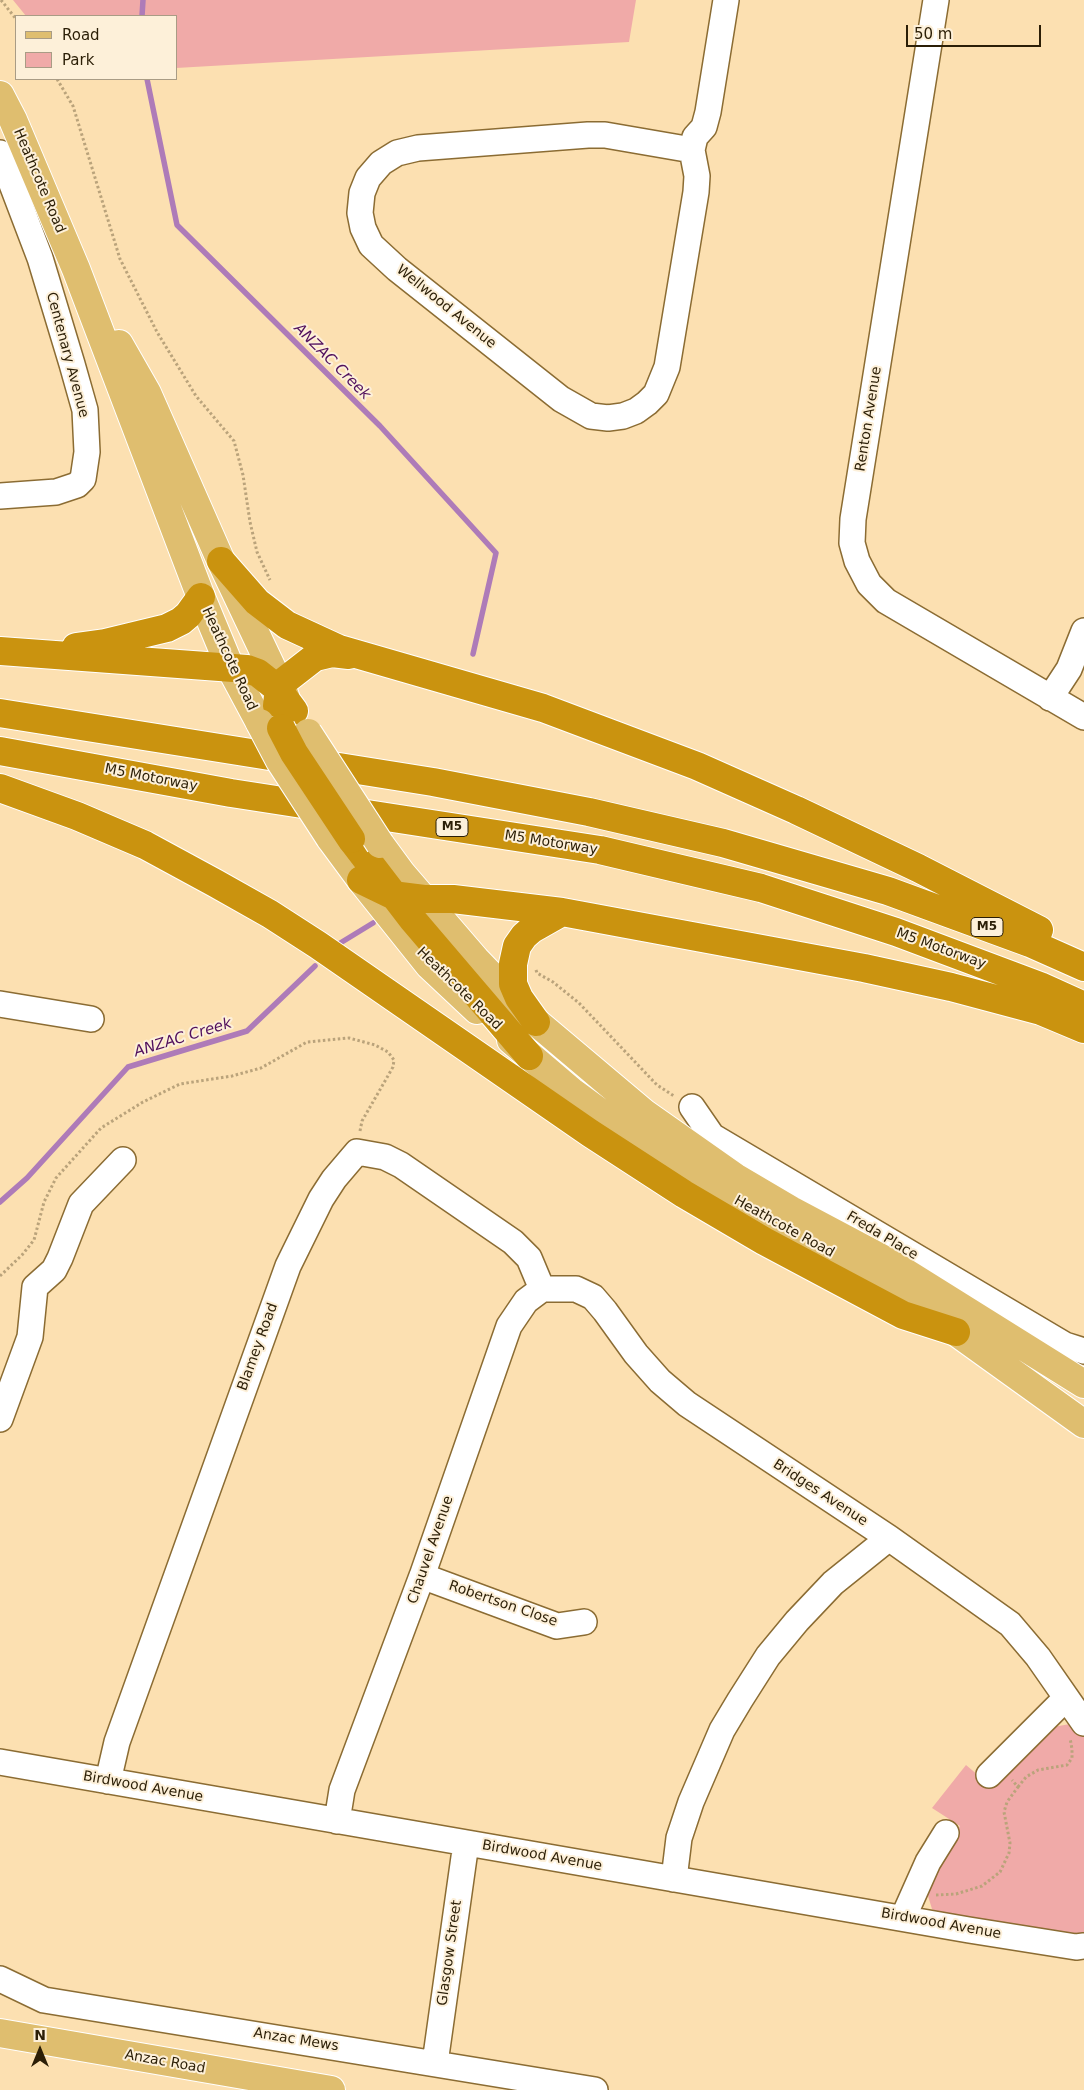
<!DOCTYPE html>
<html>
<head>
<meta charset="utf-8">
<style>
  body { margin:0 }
  #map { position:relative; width:1084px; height:2090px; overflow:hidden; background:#fce0b1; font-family:"DejaVu Sans",sans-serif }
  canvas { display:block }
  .legend { position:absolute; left:15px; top:15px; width:162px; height:65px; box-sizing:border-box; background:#fdf0d9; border:1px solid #a99c85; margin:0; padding:6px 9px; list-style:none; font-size:15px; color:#2b1e06 }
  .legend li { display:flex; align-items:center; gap:10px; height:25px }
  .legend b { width:25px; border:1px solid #a99c85 }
  .north { position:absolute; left:15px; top:2025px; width:50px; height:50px; -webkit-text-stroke:4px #fdf0d9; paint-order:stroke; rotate:0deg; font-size:14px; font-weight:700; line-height:20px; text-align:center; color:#2b1e06 }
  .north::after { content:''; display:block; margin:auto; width:18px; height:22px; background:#2b1e06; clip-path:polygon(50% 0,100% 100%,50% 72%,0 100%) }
  .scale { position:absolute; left:906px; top:25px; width:135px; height:22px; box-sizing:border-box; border:2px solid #2b1e06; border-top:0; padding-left:6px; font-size:15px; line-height:18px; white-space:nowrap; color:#2b1e06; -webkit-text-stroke:4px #fdf0d9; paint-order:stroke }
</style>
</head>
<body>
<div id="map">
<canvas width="1084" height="2090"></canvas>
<ul class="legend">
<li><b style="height:6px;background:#dfbe6f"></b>Road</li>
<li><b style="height:14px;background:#f0aaa8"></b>Park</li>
</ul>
<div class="north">N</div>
<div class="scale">50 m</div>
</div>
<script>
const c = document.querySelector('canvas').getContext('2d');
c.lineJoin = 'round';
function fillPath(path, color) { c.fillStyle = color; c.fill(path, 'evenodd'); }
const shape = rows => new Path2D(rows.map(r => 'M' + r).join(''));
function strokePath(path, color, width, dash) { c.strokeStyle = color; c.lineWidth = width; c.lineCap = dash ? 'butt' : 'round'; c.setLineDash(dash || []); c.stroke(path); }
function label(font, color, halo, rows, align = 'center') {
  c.font = font + ' "DejaVu Sans",sans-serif'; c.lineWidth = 4; c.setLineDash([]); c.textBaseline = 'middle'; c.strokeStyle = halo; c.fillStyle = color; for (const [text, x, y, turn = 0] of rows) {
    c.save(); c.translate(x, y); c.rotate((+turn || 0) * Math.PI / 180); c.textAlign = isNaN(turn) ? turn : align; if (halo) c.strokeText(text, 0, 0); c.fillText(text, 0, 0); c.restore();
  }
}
fillPath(shape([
  [13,0,636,0,629,42,176,68,176,16,26,16],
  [1070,1724,1084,1733,1084,1939,944,1917,932,1909,928,1896,928,1885,937,1866,960,1826,932,1808,966,1765,992,1787,1053,1727]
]), '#f0aaa8');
strokePath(shape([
  [142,16,143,0],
  [147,79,177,225,380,426,496,553,473,654],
  [337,945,373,923],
  [0,1202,27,1178,128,1067,247,1031,315,966]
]), '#ae7bb8', 5.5);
const minor = shape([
  [936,0,853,519,852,543,857,561,869,584,886,601,1084,717],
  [692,150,605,135,588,135,418,148,397,153,381,163,368,178,362,193,360,213,363,228,371,245,397,269,561,399,591,416,608,418,623,416,636,411,647,403,656,394,667,367,696,192,697,176,692,150,695,137,704,127,708,112,726,0],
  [0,153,40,258,72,364,85,410,87,452,83,479,77,485,56,492,0,496],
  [1050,698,1069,669,1084,631],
  [0,1004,91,1019],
  [692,1107,712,1136,1065,1345,1084,1351],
  [542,1289,576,1289,593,1297,605,1311,636,1354,660,1381,687,1404,889,1538,1010,1624,1038,1657,1084,1723],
  [0,1419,30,1337,35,1287,54,1270,60,1258,81,1204,123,1160],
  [422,1576,557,1626,584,1622],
  [0,1762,969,1930,1076,1947,1084,1946],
  [989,1775,1066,1698],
  [108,1781,117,1742,288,1266,321,1199,334,1179,357,1152,385,1157,401,1165,513,1242,529,1258,542,1289],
  [337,1821,342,1790,422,1576,509,1326,526,1301,542,1289],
  [674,1879,679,1838,691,1802,722,1730,740,1700,768,1656,797,1621,833,1583,889,1538],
  [903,1918,928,1862,946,1833],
  [0,1979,44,2000,595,2090],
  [435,2063,466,1843]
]);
const major = shape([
  [0,95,13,120,76,269,201,597,230,667,260,723],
  [119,344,147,393,221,561,285,696],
  [330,838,361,880,429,965,477,1010],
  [380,844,402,874,476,960,536,1022,644,1113,735,1177,791,1210,887,1261,1084,1384],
  [511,1040,571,1091,624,1130,683,1169,757,1213,879,1281,956,1332,1084,1424],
  [0,2033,331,2090]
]);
const highway = shape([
  [221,561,257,602,287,625,339,649,543,708,697,766,796,810,918,868,1039,930],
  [76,647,105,643,167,628,181,621,188,615,201,597],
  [0,651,247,669,258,673,277,688,294,711],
  [277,706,279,685,315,657,332,653,349,655],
  [0,713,433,782,589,812,723,843,888,891,1030,943,1084,967],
  [0,751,231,793,600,850,761,888,896,932,1040,986,1084,1006],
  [0,788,77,816,145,845,215,883,270,914,318,945,590,1133,684,1194,764,1241,903,1315,956,1332],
  [351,839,413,920,529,1056],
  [361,880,392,895,424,899,453,899,562,912,864,968,951,987,1041,1011,1084,1029],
  [536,1022,519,998,513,984,513,964,517,946,524,936,532,929,562,912]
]);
strokePath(minor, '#8b6c33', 28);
strokePath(major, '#fff', 30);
strokePath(highway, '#fff', 30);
strokePath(shape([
  [1,0,16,19],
  [57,79,73,106,120,259,157,332,196,396,234,441,243,475,250,522,257,552,270,580],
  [536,970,537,973,553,982,579,1003,657,1085,674,1096],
  [0,1276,22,1255,34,1240,44,1202,56,1178,101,1128,143,1102,180,1084,232,1076,261,1068,307,1042,349,1038,375,1045,388,1052,394,1060,393,1067,362,1121,360,1131],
  [1018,1787,1026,1777,1038,1770,1067,1765,1072,1758,1072,1749,1070,1738],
  [936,1895,956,1894,982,1886,1000,1872,1009,1853,1010,1843,1004,1812,1007,1802,1018,1787,1012,1780]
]), '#baa37b', 3, [2.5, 2.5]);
strokePath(minor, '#fff', 25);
strokePath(major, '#dfbe6f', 28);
strokePath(highway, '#ca930f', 28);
const majorBridge = shape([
  [260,723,280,761,330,838],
  [308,733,380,844]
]);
const highwayBridge = shape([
  [281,728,294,753,351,839]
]);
strokePath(majorBridge, '#fff', 30, []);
strokePath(highwayBridge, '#fff', 30, []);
strokePath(majorBridge, '#dfbe6f', 28);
strokePath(highwayBridge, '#ca930f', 28);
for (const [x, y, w] of [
  [452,827,32],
  [987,927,32]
]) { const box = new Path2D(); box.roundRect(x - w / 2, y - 9.5, w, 19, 4); c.fillStyle = '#fdf0d9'; c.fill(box); strokePath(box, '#2b1e06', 1); }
label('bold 12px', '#2b1e06', null, [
  ["M5",452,827],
  ["M5",987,927]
]);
label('14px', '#2b1e06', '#fdf0d9', [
  ["Heathcote Road",39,181,67],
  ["Wellwood Avenue",446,307,39],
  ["Centenary Avenue",67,355,75],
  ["Renton Avenue",869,419,-81],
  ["Heathcote Road",229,659,65],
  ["M5 Motorway",151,778,11],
  ["M5 Motorway",551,843,9],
  ["M5 Motorway",941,949,20],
  ["Heathcote Road",459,989,44],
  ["Heathcote Road",784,1227,29],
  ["Freda Place",882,1236,31],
  ["Blamey Road",258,1347,-70],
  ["Bridges Avenue",820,1493,33],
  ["Chauvel Avenue",431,1550,-71],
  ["Robertson Close",503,1604,19],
  ["Birdwood Avenue",143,1787,10],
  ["Birdwood Avenue",542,1856,10],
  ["Birdwood Avenue",941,1924,10],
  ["Glasgow Street",450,1953,-82],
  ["Anzac Mews",296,2040,9],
  ["Anzac Road",165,2062,10]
]);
label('italic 15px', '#51105d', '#fdf0d9', [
  ["ANZAC Creek",332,362,45],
  ["ANZAC Creek",183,1038,-17]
]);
</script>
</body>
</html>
